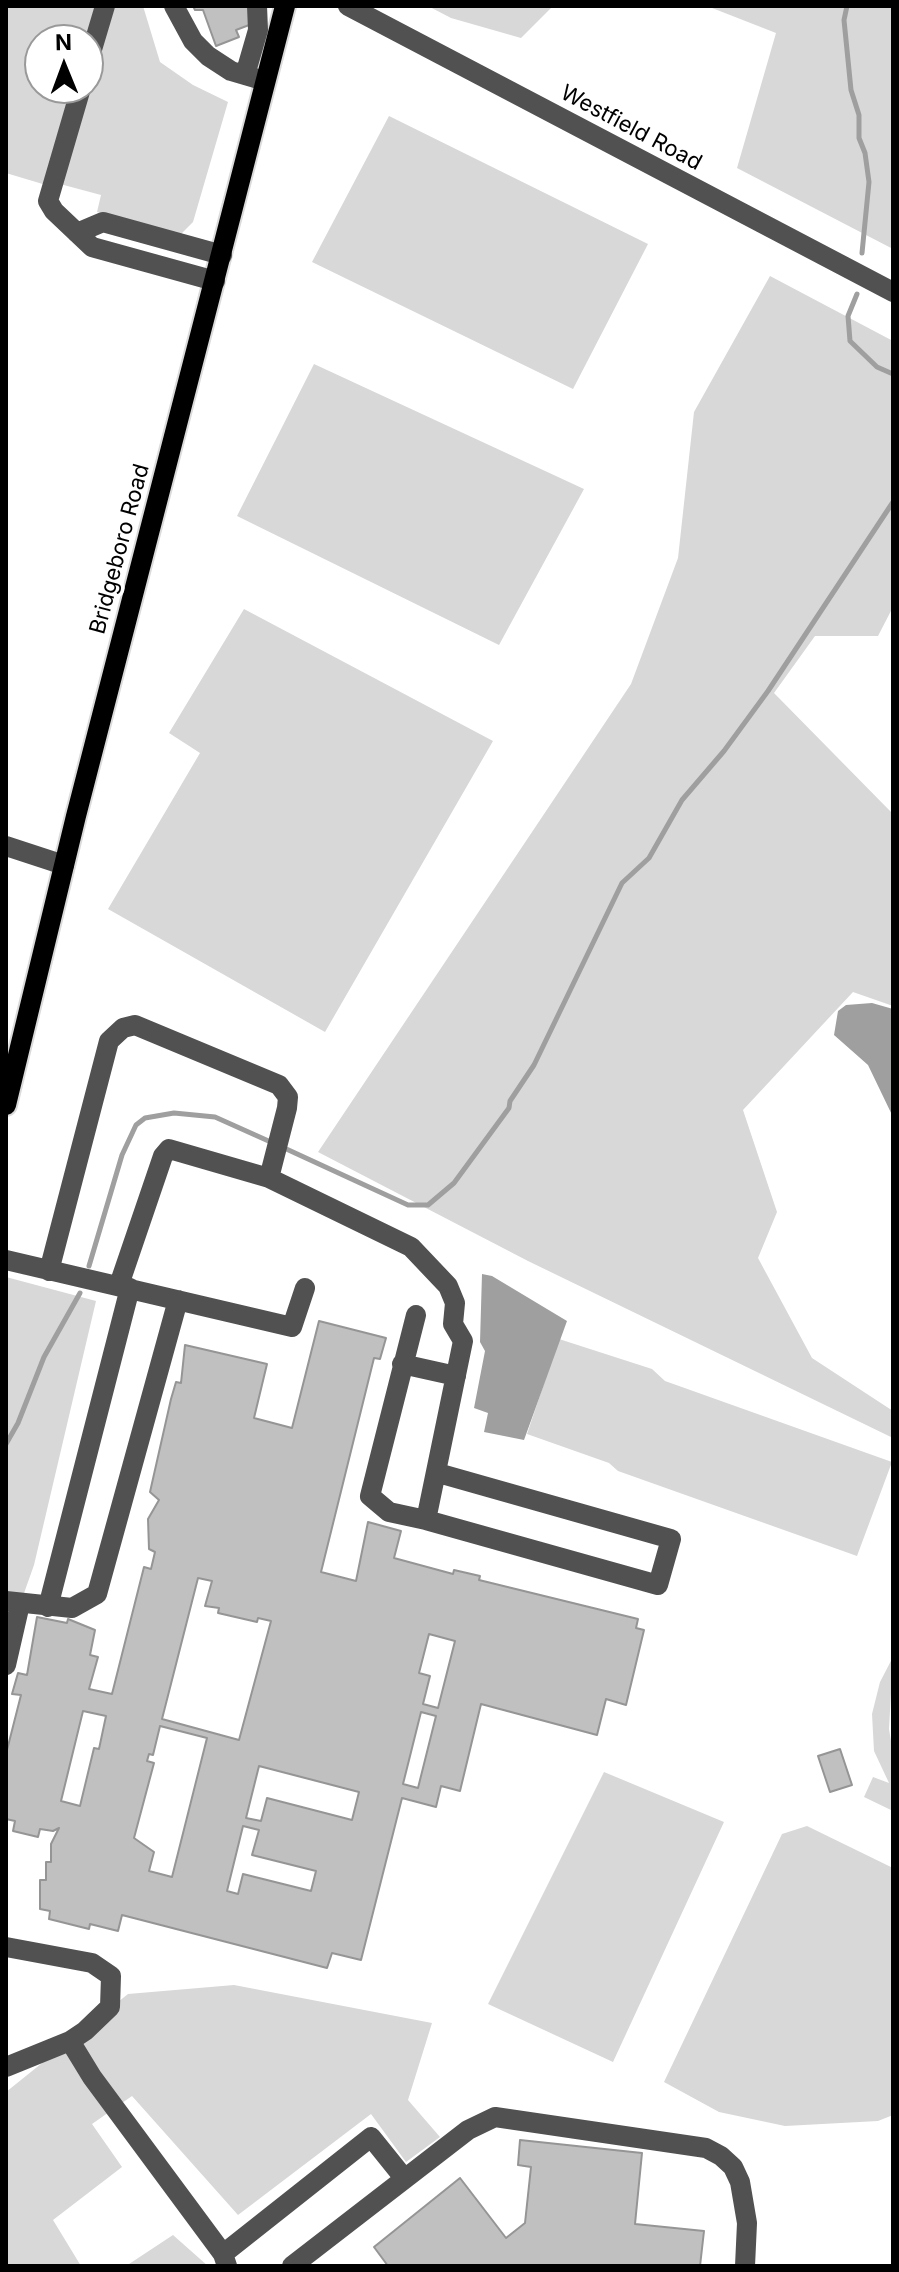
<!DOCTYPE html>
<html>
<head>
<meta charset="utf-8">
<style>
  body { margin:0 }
  #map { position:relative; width:899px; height:2272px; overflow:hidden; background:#fff; font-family:Inter,sans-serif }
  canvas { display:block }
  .frame { position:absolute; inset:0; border:8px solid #000; pointer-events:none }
  .north { position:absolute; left:24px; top:24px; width:80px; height:80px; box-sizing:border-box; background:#fff; border:2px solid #999; border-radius:50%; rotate:359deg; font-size:22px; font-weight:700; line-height:32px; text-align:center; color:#000 }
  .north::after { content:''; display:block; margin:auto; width:28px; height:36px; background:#000; clip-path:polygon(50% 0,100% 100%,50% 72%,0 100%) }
</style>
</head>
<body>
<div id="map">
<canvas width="899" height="2272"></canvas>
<div class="frame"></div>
<div class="north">N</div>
</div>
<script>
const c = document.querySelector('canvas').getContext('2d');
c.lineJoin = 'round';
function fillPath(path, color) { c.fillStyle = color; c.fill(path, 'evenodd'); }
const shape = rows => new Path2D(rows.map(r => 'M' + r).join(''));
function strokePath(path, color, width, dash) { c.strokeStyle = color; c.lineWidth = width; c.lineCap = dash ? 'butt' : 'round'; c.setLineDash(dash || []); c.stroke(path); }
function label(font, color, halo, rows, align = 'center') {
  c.font = font + ' Inter,sans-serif'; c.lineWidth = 7; c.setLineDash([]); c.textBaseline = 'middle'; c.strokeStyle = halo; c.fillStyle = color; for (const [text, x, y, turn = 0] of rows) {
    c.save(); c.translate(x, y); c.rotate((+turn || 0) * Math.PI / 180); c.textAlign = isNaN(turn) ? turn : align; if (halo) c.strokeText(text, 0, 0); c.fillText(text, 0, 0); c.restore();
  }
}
fillPath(shape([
  [6,6,103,6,88,40,40,40,40,88,77,88,46,185,6,173],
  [115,6,143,6,160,62,193,85,228,102,193,222,181,234,97,212,101,195,60,184],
  [428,6,553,6,521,38,451,18],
  [707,6,893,6,893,249,737,168,776,33],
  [389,116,648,244,573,389,312,262],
  [770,276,893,341,893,607,878,636,815,636,774,693,893,814,893,1006,853,992,743,1110,777,1212,758,1258,812,1358,893,1411,893,1438,528,1261,318,1152,631,684,678,558,694,412],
  [314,364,584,489,499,645,237,516],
  [244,609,493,741,325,1032,108,909,200,753,169,733],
  [6,1277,96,1301,34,1565,6,1644],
  [559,1339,652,1369,665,1381,892,1462,857,1556,618,1471,609,1463,527,1434],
  [893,1657,889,1729,893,1753,893,1811,864,1797,873,1777,889,1783,874,1751,872,1714,880,1682],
  [604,1772,724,1822,613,2062,488,2004],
  [807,1826,893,1868,893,2115,878,2121,785,2126,719,2112,664,2082,782,1834],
  [234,1985,432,2023,408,2100,440,2137,406,2162,371,2114,238,2215,132,2096,92,2124,122,2167,53,2220,81,2266,6,2266,6,2092,128,1994],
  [173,2235,208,2266,126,2266]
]), '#d8d8d8');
fillPath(shape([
  [872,1003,893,1009,893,1117,868,1065,834,1035,838,1011,846,1005],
  [482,1274,492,1276,567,1321,524,1440,484,1432,488,1413,474,1408,485,1351,480,1342]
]), '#9f9f9f');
strokePath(shape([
  [847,6,844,20,851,90,859,115,859,138,865,153,869,182,862,253],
  [857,294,848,316,850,341,877,367,893,374],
  [282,1147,408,1205,428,1205,454,1183,509,1108,510,1101,534,1065,622,883,649,858,682,800,724,751,768,691,893,502],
  [89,1266,122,1155,136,1125,145,1118,174,1113,215,1117,273,1143],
  [6,1444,18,1423,44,1357,80,1293]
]), '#9f9f9f', 5);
const building = shape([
  [193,6,251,6,257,22,236,30,239,37,216,46,203,10,195,10,193,6],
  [319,1321,386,1338,380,1359,374,1358,321,1572,356,1581,368,1522,401,1531,394,1558,453,1574,454,1570,480,1576,479,1580,638,1619,636,1628,644,1630,626,1705,606,1699,597,1735,481,1704,460,1791,441,1786,436,1807,402,1798,361,1960,332,1953,327,1968,122,1915,118,1931,90,1924,89,1929,49,1919,50,1911,40,1909,40,1880,46,1880,46,1862,51,1862,51,1844,59,1828,53,1831,40,1829,38,1837,13,1831,15,1821,6,1819,6,1754,21,1695,12,1694,18,1673,27,1675,37,1617,67,1623,68,1619,95,1630,90,1655,98,1657,89,1689,112,1694,144,1567,151,1569,155,1552,149,1549,148,1519,159,1500,150,1492,171,1399,176,1382,181,1383,185,1345,267,1364,254,1418,292,1428,319,1321],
  [198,1578,212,1581,205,1606,219,1608,218,1613,257,1622,258,1618,271,1621,239,1740,162,1719,198,1578],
  [429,1634,455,1641,438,1708,423,1704,430,1676,419,1673,429,1634],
  [83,1711,106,1716,99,1749,94,1748,80,1806,61,1801,83,1711],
  [421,1712,436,1716,418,1788,403,1784,421,1712],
  [160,1726,207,1738,172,1877,149,1871,154,1852,134,1838,154,1763,147,1761,149,1754,153,1755,160,1726],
  [259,1766,359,1792,352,1820,267,1798,261,1821,246,1818,259,1766],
  [243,1826,259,1830,252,1855,316,1871,311,1891,243,1874,238,1894,227,1891,243,1826],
  [840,1749,852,1785,830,1792,818,1756,840,1749],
  [520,2140,642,2153,635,2224,704,2231,700,2266,388,2266,374,2247,460,2178,506,2238,525,2223,531,2167,518,2165,520,2140]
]);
fillPath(building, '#c0c0c0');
strokePath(building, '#959595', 2);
const major = shape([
  [6,1105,76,816,285,6]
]);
strokePath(major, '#dbdbdb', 24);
strokePath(shape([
  [174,6,193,41,208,56,231,71,265,81],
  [348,6,893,292],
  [88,63,105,6],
  [245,75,258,30,257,6],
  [81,88,48,201,54,211,92,247,215,281],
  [77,233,103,222,222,255],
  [6,846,64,865],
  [6,1260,292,1327,305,1288],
  [49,1271,109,1041,123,1028,135,1025,279,1085,288,1097,287,1108,269,1178],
  [119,1285,163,1156,169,1149,269,1178,411,1247,448,1286,455,1303,453,1324,463,1341,426,1520,658,1585,671,1539,438,1473],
  [416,1315,370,1496,389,1512,426,1520],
  [402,1364,456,1376],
  [6,1601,72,1608,97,1594,178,1300],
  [48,1607,130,1288],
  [6,1665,20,1604],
  [6,1947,92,1963,111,1976,110,2007,85,2031,70,2041,6,2067],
  [70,2041,92,2077,223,2254,227,2266],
  [223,2254,371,2137,404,2178],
  [292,2266,468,2130,495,2117,706,2148,721,2156,733,2167,740,2182,747,2223,745,2266]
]), '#515151', 20);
strokePath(major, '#000', 20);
label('22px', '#000', '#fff', [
  ["Westfield Road",631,128,28],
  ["Bridgeboro Road",120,549,-75]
]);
</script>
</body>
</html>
